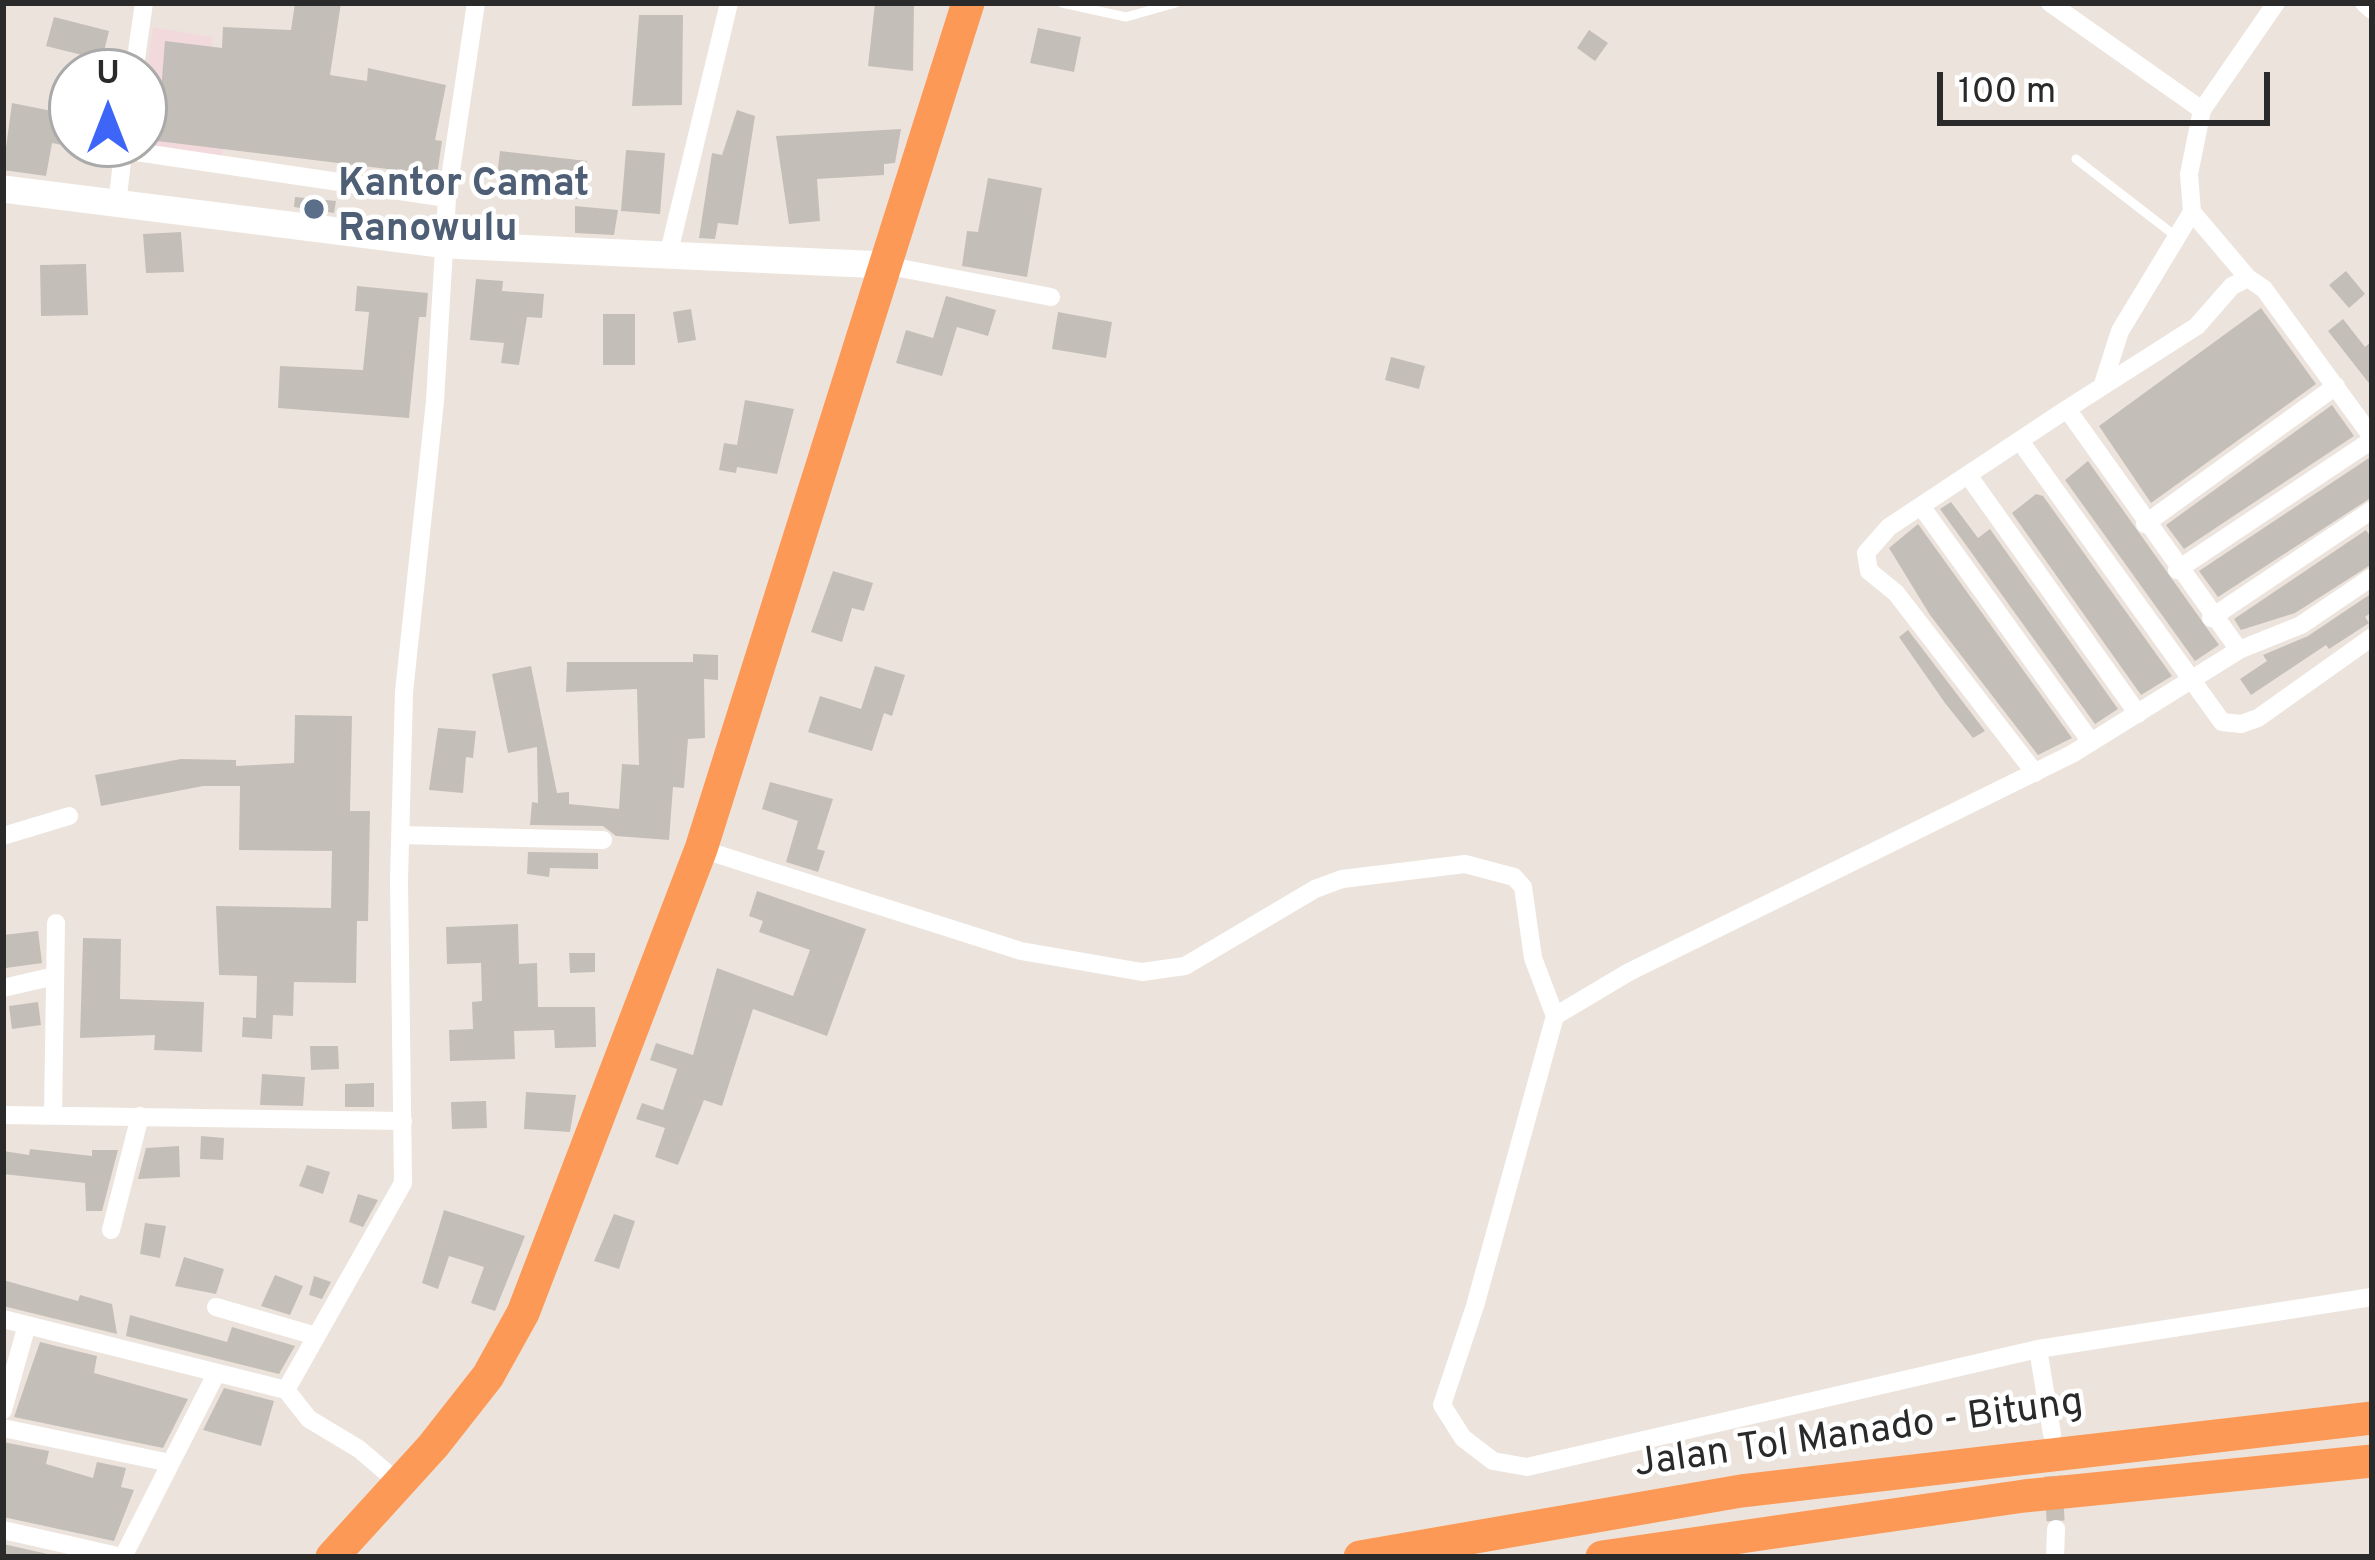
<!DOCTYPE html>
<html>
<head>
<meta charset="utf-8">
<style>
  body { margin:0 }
  #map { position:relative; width:2375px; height:1560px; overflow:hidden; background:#ece4dc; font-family:Overpass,sans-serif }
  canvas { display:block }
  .frame { position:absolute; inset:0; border:6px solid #2a2a2a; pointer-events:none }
  .north { position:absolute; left:48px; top:48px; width:120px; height:120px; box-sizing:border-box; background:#fff; border:3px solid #aaa; border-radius:50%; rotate:0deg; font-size:33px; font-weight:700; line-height:48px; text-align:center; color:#2a2a2a }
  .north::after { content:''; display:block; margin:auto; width:42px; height:54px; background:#3d65f8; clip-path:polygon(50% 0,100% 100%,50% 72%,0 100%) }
  .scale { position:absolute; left:1937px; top:72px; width:333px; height:54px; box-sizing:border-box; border:6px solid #2a2a2a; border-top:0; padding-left:15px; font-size:36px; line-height:42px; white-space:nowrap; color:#2a2a2a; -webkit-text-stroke:9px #fff; paint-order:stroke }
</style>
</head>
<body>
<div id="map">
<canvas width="2375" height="1560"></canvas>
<div class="frame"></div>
<div class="north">U</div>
<div class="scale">100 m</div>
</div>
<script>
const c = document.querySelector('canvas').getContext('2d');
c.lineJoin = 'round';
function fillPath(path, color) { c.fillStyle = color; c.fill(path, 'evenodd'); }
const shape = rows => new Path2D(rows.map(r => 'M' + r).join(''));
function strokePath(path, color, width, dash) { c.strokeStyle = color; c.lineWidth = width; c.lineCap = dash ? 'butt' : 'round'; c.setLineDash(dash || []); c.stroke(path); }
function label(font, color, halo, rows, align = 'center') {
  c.font = font + ' Overpass,sans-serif'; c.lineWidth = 9; c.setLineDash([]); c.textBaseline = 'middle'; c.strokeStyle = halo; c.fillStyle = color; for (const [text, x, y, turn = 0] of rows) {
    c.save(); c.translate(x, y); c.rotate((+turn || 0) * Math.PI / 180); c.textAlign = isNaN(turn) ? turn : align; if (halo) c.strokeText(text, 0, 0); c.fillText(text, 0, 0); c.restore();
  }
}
fillPath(shape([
  [153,27,213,37,205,87,232,91,221,161,135,144,144,144,144,88]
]), '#f2d9db');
fillPath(shape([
  [295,3,341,3,330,75,367,81,368,68,446,85,435,140,442,141,437,175,157,141,165,41,222,48,223,27,291,30],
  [875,3,914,3,913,71,868,66],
  [639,15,683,15,682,105,632,106],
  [54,17,109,31,102,60,46,46],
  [1038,28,1081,37,1074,72,1030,63],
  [1589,30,1608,43,1595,61,1577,48],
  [12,103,72,115,72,147,52,143,46,176,3,170],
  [737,110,755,116,738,225,718,223,715,239,699,238,712,153,722,155],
  [901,129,895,163,884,164,884,175,817,179,820,221,789,224,776,136],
  [626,150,665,153,660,214,621,211],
  [500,151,587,161,585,200,496,186],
  [988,178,1042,188,1027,277,962,266,967,231,978,232],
  [295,197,336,201,334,213,294,207],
  [575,206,618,210,614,235,575,233],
  [181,232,184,272,146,273,143,234],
  [86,264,88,315,41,316,40,265],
  [2346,271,2365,294,2349,308,2329,285],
  [476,279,503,281,502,291,544,294,542,318,527,317,519,365,501,363,504,343,470,340],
  [357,286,428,293,426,317,419,317,409,418,278,408,280,366,363,370,369,312,355,311],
  [946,296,996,310,988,336,957,327,942,376,896,363,906,330,933,338],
  [2261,308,2316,384,2151,503,2099,426],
  [691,309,696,340,678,343,673,312],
  [1058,312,1112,322,1106,358,1052,349],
  [603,314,635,314,635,365,603,365],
  [2343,319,2365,347,2372,341,2372,387,2328,331],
  [1391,357,1425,366,1419,389,1385,380],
  [745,400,794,409,777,474,737,467,736,473,719,470,724,443,737,445],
  [2332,405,2354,436,2184,549,2166,525],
  [2372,456,2372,497,2218,597,2199,571],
  [2088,461,2219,645,2195,661,2065,480],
  [2036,494,2043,496,2172,676,2141,695,2012,513],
  [1951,502,1978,538,1990,529,2118,709,2095,724,1940,509],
  [1918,524,2072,738,2038,755,1930,615,1889,548],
  [2366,530,2372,539,2372,564,2295,613,2241,630,2234,619],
  [833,571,873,583,864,611,852,608,842,642,811,632],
  [2372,593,2372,612,2365,617,2369,623,2329,649,2326,645,2251,695,2240,679,2267,661,2263,655,2308,636],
  [1908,630,1985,731,1973,738,1945,703,1899,637],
  [693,654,718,655,718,680,704,679,705,738,688,739,684,788,673,787,669,840,616,836,603,826,530,825,532,802,538,803,537,747,508,753,492,674,531,666,557,793,569,792,569,804,619,809,622,764,639,765,637,689,566,692,567,662,693,662],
  [875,666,905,675,892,716,884,713,872,751,808,732,820,696,861,709],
  [295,715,352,716,350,811,370,811,368,921,357,921,356,983,294,982,293,1016,273,1015,272,1039,242,1037,243,1017,256,1018,257,976,219,975,216,906,331,908,332,851,239,850,240,786,203,786,101,806,95,775,181,759,236,760,236,766,294,763],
  [438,728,476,731,473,758,466,757,463,793,429,790],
  [770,782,833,799,817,849,825,851,818,872,786,862,798,821,762,809],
  [528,852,598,853,598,869,550,868,549,877,527,874],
  [757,891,866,929,827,1036,753,1009,722,1106,704,1100,678,1165,655,1157,665,1128,636,1119,642,1103,663,1110,677,1069,650,1060,656,1043,693,1055,717,968,793,996,810,950,759,932,763,921,749,916],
  [518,924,519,964,537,963,538,1007,595,1007,596,1047,555,1048,554,1030,514,1031,515,1059,450,1061,449,1030,473,1029,472,1002,482,1001,481,963,447,964,446,927],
  [38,931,42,963,6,968,3,935],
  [83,938,121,939,120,999,204,1002,202,1052,154,1050,155,1035,80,1038],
  [569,953,595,953,595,972,570,973],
  [38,1002,41,1025,12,1029,9,1006],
  [310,1046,338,1046,339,1069,311,1070],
  [262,1074,305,1077,303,1106,260,1105],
  [374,1083,374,1107,345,1107,345,1084],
  [526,1092,576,1095,570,1132,524,1129],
  [486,1101,487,1128,452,1129,451,1102],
  [201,1136,224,1138,223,1160,200,1159],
  [179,1146,180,1177,138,1179,146,1148],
  [30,1149,92,1156,92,1150,118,1150,102,1211,86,1211,85,1183,3,1174,3,1151,29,1155],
  [307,1165,330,1172,323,1194,299,1186],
  [358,1194,378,1200,363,1227,349,1222],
  [444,1210,525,1236,495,1311,471,1303,484,1267,449,1256,438,1289,422,1283],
  [614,1214,635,1221,619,1269,594,1261],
  [145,1223,166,1226,160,1258,140,1254],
  [184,1257,224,1269,216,1294,175,1286],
  [275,1275,303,1286,290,1315,261,1306],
  [314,1276,331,1282,322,1299,309,1295],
  [3,1280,78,1301,80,1295,112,1304,117,1334,3,1306],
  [130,1315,227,1342,232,1327,295,1346,279,1374,126,1336],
  [40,1342,97,1356,94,1373,188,1399,163,1448,14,1417],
  [224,1388,274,1401,261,1446,203,1430],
  [3,1442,49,1451,46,1464,93,1478,97,1462,126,1468,121,1487,134,1490,114,1541,3,1517],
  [3,1544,61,1557,3,1557]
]), '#c4beb8');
strokePath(shape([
  [2052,1449,2056,1529]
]), '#c5bfb8', 18, [18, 9]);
strokePath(shape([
  [1062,3,1126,17,1176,3],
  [2076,159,2178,238]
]), '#fff', 9);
strokePath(shape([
  [2050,3,2202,110],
  [2364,3,2372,10],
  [134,72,144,3],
  [123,150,447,198],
  [117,205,124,144],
  [668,256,729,3],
  [884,265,1051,297],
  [2248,278,2192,212,2189,174,2202,110,2276,3],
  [2103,384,2120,331,2192,212],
  [2372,437,2264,289,2248,278,2232,286,2197,326,2067,409,2239,650,2301,625,2372,577],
  [2020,441,2222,722,2241,724,2258,718,2372,637],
  [1968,475,2138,714],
  [1921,506,2091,742],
  [2145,524,2336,386],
  [2177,570,2372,440],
  [2211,618,2372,510],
  [2035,773,1896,593,1869,571,1866,553,1889,527,2067,409],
  [400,835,603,840],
  [3,836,69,816],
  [701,849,1021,951,1142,972,1185,966,1315,889,1342,879,1465,864,1514,877,1523,887,1533,958,1555,1016,1475,1306,1442,1405,1463,1438,1493,1461,1527,1467,2038,1349,2372,1297],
  [3,988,55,976],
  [1555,1016,1629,972,2072,754,2239,650],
  [53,1114,56,923],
  [3,1115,403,1121],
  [111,1230,140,1116],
  [216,1307,316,1336],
  [3,1319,286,1390],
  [2038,1349,2052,1434],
  [3,1410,27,1325],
  [3,1428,170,1463],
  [401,1485,359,1449,309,1419,286,1390,403,1183,399,880,404,692,435,401,447,198,476,3],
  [3,1530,122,1557],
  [123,1557,216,1374],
  [2055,1557,2056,1529]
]), '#fff', 18);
strokePath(shape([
  [3,189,448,245,884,265]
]), '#fff', 27);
strokePath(shape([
  [332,1557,433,1446,488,1376,523,1313,701,849,968,3],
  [1360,1557,1741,1491,2372,1418],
  [1602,1557,2024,1496,2372,1461]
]), '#fc9956', 33);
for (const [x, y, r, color] of [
  [314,209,12,"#5c6f8a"]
]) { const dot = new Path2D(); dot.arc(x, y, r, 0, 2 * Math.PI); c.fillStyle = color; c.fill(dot); strokePath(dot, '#fff', 4.5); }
label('bold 39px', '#4e5e75', '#fff', [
  ["Kantor Camat",338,187],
  ["Ranowulu",338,232]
], 'left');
label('39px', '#2a2a2a', '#fff', [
  ["Jalan Tol Manado - Bitung",1859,1436,-8]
]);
</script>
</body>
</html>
